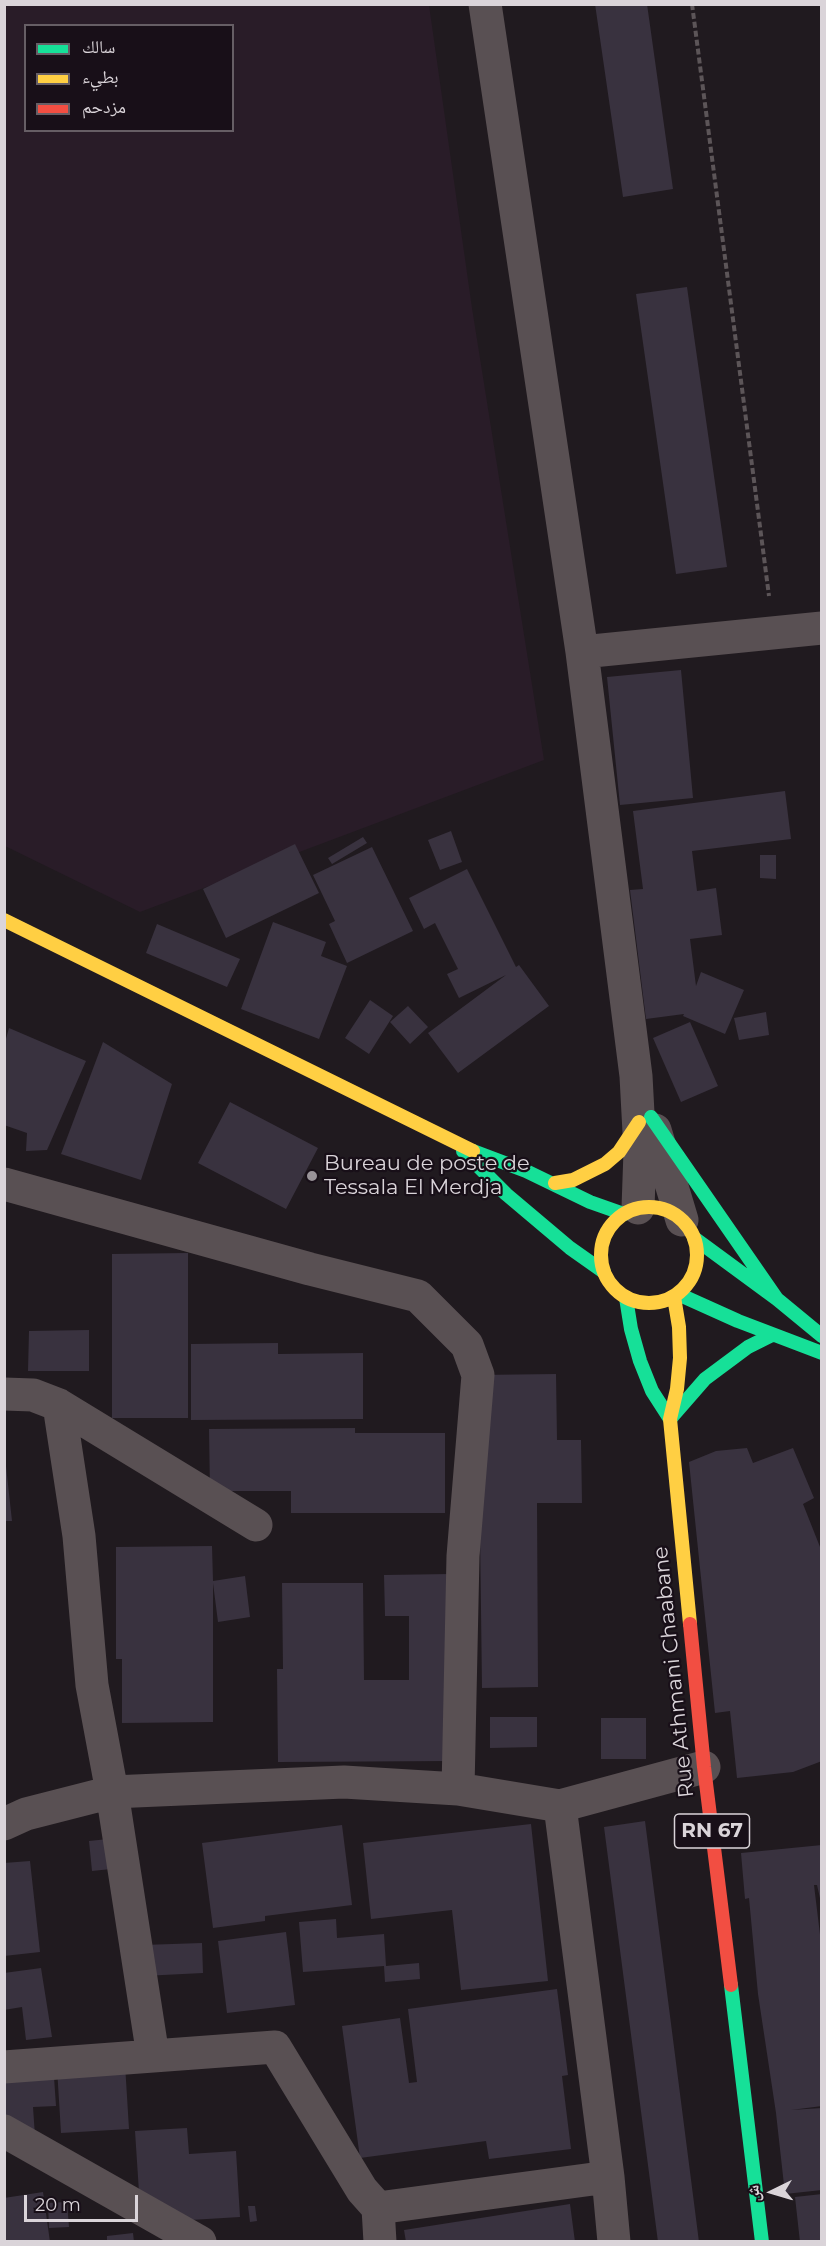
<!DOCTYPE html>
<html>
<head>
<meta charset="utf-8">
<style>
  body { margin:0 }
  #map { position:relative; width:826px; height:2246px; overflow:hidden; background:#201a1f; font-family:Montserrat,"Noto Naskh Arabic",sans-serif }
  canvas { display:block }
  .frame { position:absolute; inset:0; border:6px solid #dad4d9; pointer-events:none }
  .legend { position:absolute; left:24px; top:24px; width:210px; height:108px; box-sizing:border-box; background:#180f18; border:2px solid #665e65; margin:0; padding:8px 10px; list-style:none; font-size:18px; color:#dad4d9 }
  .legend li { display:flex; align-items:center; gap:12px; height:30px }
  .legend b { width:30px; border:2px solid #665e65 }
  .north { position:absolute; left:742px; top:2162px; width:60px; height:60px; -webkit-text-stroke:4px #180f18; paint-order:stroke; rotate:265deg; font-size:16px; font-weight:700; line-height:24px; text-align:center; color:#dad4d9 }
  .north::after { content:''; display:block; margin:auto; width:21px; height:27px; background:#dad4d9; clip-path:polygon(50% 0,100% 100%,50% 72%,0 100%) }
  .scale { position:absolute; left:24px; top:2195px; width:114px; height:27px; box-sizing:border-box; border:3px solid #dad4d9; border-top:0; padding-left:8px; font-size:18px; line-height:21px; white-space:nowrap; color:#dad4d9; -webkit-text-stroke:4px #180f18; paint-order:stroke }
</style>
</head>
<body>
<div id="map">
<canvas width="826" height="2246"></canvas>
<div class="frame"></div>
<ul class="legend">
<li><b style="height:8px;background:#16e098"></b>سالك</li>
<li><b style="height:8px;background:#ffcf43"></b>بطيء</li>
<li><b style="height:8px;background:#f24e42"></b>مزدحم</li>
</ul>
<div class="north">ش</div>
<div class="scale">20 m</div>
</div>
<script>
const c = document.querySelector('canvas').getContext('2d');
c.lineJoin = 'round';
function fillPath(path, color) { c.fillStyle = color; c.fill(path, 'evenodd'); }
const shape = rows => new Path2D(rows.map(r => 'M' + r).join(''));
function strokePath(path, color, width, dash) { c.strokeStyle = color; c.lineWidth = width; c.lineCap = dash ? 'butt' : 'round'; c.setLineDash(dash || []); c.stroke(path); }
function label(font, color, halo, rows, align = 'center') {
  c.font = font + ' Montserrat,sans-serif'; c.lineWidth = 4.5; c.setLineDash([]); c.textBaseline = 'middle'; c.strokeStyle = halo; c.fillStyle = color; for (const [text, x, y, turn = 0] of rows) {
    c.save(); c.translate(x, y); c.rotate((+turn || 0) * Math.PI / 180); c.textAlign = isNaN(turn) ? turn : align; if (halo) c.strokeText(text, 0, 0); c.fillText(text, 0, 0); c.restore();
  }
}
fillPath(shape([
  [4,5,429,5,472,308,544,760,140,912,5,846],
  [26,26,232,26,232,130,26,130]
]), '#291c28');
fillPath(shape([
  [595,4,647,4,673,189,623,197],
  [687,287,727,567,676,574,636,294],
  [681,670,693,798,620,805,607,677],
  [785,791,791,839,692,851,697,891,716,888,722,935,690,939,696,986,701,972,744,990,725,1034,683,1016,684,1014,646,1019,630,890,643,889,633,811],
  [451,831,462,862,440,870,428,840],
  [363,837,367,843,332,864,328,858],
  [295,844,319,893,226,938,203,889],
  [372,847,413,931,347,963,329,924,335,921,313,875],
  [760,855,776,855,776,879,760,878],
  [467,869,516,967,519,965,549,1006,458,1073,428,1033,506,975,459,998,447,974,458,969,435,923,424,929,409,898],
  [273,922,326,942,321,956,347,966,319,1039,241,1009],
  [157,924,240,959,227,987,146,953],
  [370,1000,393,1016,369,1054,345,1038],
  [408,1006,428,1027,410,1044,390,1022],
  [766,1012,769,1035,739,1040,734,1018],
  [690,1022,718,1086,681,1102,653,1038],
  [9,1028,86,1061,47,1150,26,1151,27,1133,4,1125,4,1046],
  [103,1042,172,1084,141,1180,61,1154],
  [230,1102,318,1148,286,1209,198,1163],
  [188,1253,188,1418,112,1418,112,1254],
  [89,1330,89,1371,28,1371,29,1331],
  [278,1343,278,1354,363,1353,363,1419,191,1420,191,1344],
  [556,1374,557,1440,581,1440,582,1503,537,1503,538,1687,482,1688,478,1375],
  [355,1428,355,1433,445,1433,445,1513,291,1513,291,1491,210,1491,209,1429],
  [747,1448,753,1463,793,1448,814,1498,803,1504,822,1552,822,1761,793,1772,737,1778,730,1711,715,1713,689,1462,716,1451],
  [4,1466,6,1466,12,1521,4,1521],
  [212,1546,213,1581,245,1576,250,1617,218,1622,213,1583,213,1722,122,1723,122,1659,116,1659,116,1547],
  [450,1574,451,1761,278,1762,277,1669,283,1669,282,1583,363,1583,364,1680,409,1680,409,1616,385,1616,384,1575],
  [490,1717,537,1717,537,1747,490,1748],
  [601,1718,646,1718,646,1759,601,1759],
  [645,1821,699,2242,658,2242,604,1827],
  [531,1824,548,1981,461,1990,452,1910,371,1919,363,1843],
  [342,1825,352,1905,265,1916,265,1921,213,1928,202,1843],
  [108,1839,111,1869,92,1871,89,1841],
  [822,1845,822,1907,817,1885,814,1885,822,1951,822,2106,791,2110,822,2108,822,2190,785,2194,776,2113,758,1994,749,1898,745,1899,741,1853],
  [30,1861,40,1952,4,1956,4,1863],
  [336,1919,337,1938,384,1934,386,1966,419,1963,420,1979,385,1982,384,1966,303,1972,299,1922],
  [286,1932,295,2005,227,2013,218,1941],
  [202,1943,203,1973,143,1976,143,1945],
  [41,1968,52,2037,26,2040,22,2007,4,2010,4,1973],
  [557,1989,568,2075,562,2076,571,2149,489,2159,486,2141,360,2158,342,2026,400,2018,409,2083,417,2082,408,2009],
  [125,2064,129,2129,61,2133,57,2068],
  [54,2077,56,2106,33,2107,35,2136,4,2138,4,2080],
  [187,2128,189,2154,236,2151,240,2217,141,2223,135,2131],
  [43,2192,50,2242,4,2242,4,2198],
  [822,2194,822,2242,800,2242,795,2197],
  [67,2202,69,2227,49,2228,48,2203],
  [570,2204,575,2242,406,2242,404,2230],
  [248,2206,255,2206,257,2221,250,2222],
  [133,2233,134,2242,107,2242,107,2236]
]), '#39323f');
strokePath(shape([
  [692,4,769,596]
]), '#5c5558', 4, [6, 3]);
strokePath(shape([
  [485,4,582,652,636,1076,640,1151,638,1208],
  [582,652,822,628],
  [655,1130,682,1220],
  [4,1184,310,1269,418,1296,467,1345,478,1375,463,1556,458,1789],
  [4,1394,33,1395,59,1405,256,1525],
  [59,1405,79,1536,92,1685,112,1792,153,2056],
  [560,1806,608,2177,614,2242],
  [4,1824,26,1814,112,1792,344,1782,458,1789,560,1806,704,1767],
  [4,2067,275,2047,362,2190,378,2208,608,2177],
  [4,2131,200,2242],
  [378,2208,380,2242]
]), '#595053', 33);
strokePath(shape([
  [651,1117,777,1299],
  [463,1151,506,1194,570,1248,604,1272],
  [473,1151,526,1171,590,1202,624,1214],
  [694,1238,777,1299,822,1336],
  [678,1294,738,1321,822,1353],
  [626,1298,631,1329,640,1361,652,1391,670,1419],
  [671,1418,705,1379,748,1347,772,1335],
  [731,1985,762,2242]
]), '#16e098', 14);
strokePath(shape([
  [4,920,473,1151],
  [555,1183,573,1180,605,1164,619,1152,639,1122],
  '601 1255a48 48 0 1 1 96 0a48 48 0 1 1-96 0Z',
  [674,1297,679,1327,680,1358,677,1389,670,1419,690,1624]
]), '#ffcf43', 14);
strokePath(shape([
  [690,1624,704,1767,731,1985]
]), '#f24e42', 14);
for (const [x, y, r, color] of [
  [312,1176,6,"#999398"]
]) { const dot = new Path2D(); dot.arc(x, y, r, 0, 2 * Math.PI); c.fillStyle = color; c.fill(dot); strokePath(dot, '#180f18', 2); }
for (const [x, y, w] of [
  [712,1831,75]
]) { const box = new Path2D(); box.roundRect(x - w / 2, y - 17, w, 34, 4.5); c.fillStyle = '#180f18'; c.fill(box); strokePath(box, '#dad4d9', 1.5); }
label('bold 20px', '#dad4d9', null, [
  ["RN 67",712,1831]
]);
label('21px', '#dad4d9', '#180f18', [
  ["Bureau de poste de",324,1164],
  ["Tessala El Merdja",324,1188]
], 'left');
label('21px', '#dad4d9', '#180f18', [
  ["Rue Athmani Chaabane",674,1672,-96]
]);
</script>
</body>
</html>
